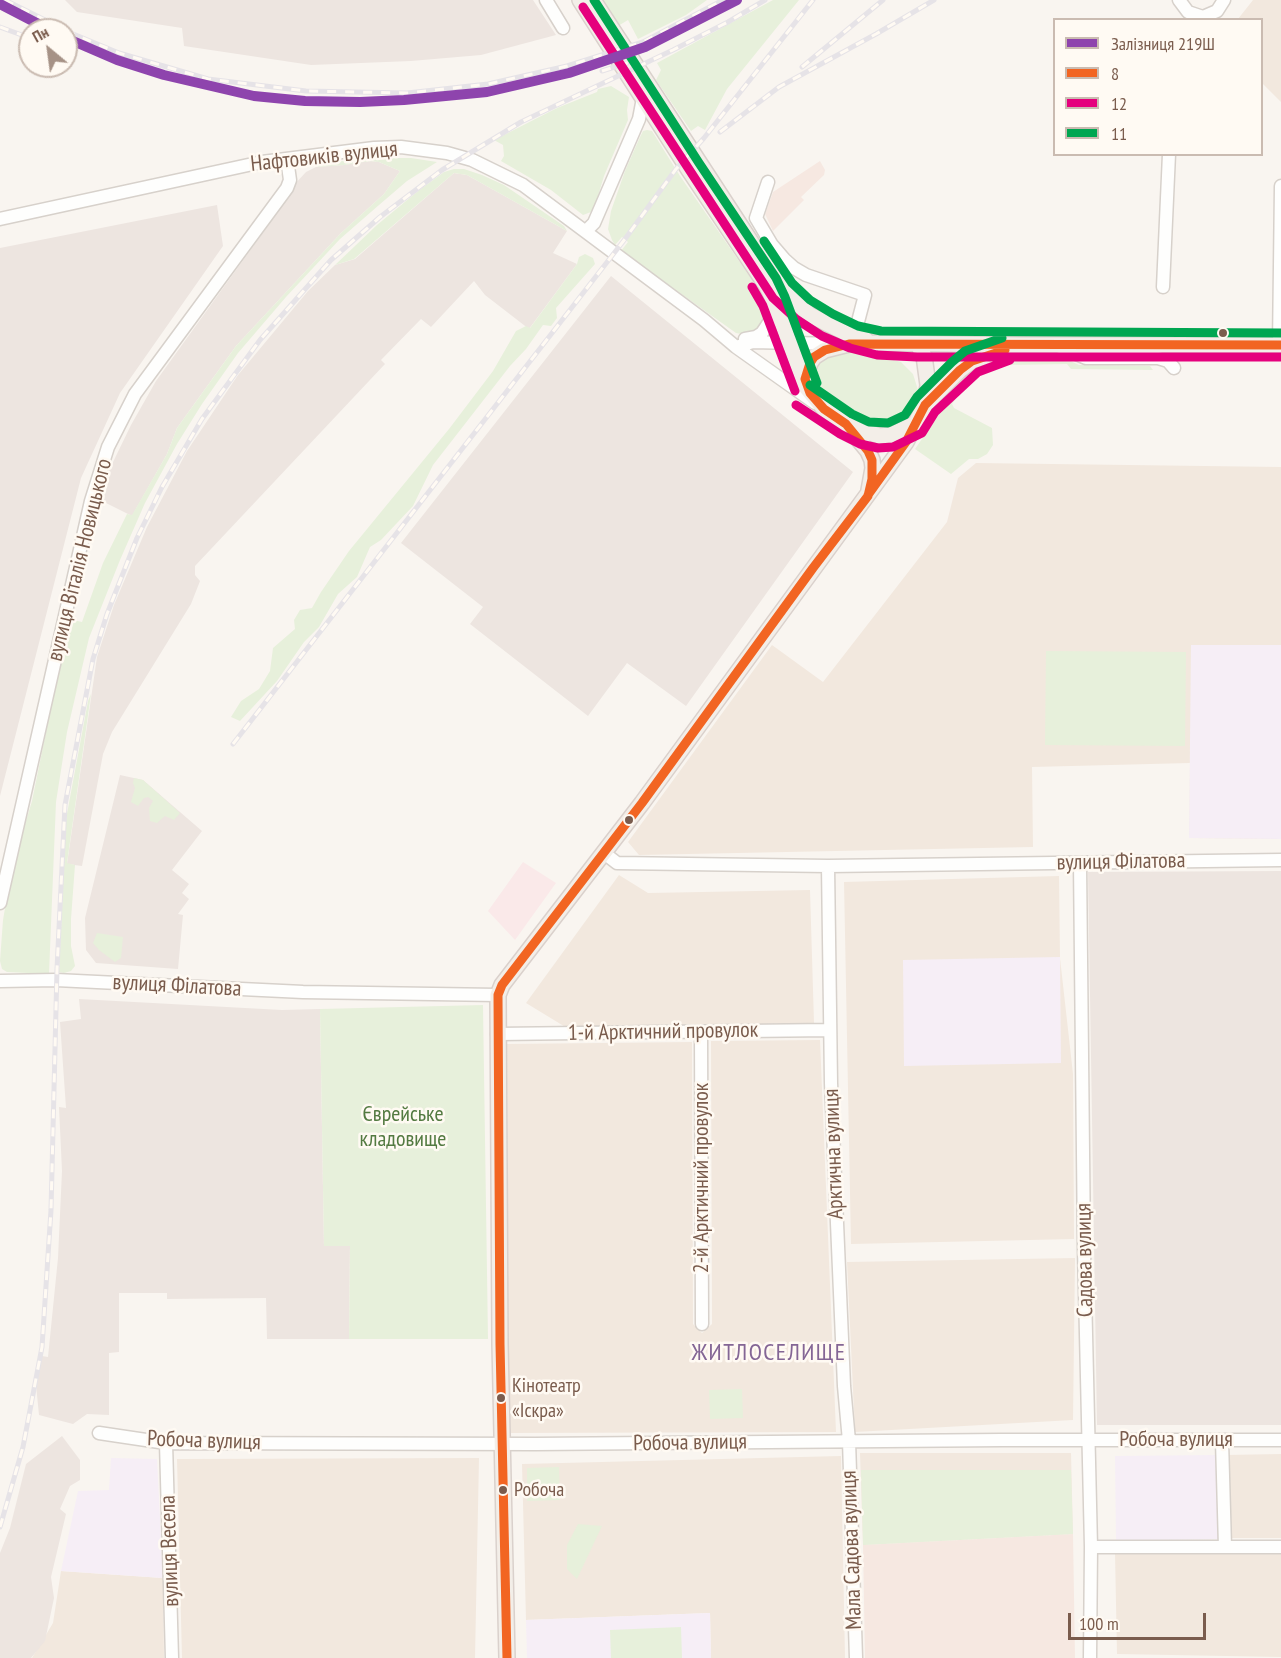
<!DOCTYPE html>
<html>
<head>
<meta charset="utf-8">
<style>
  body { margin:0 }
  #map { position:relative; width:1281px; height:1658px; overflow:hidden; background:#f9f5f0; font-family:"PT Sans Narrow",sans-serif }
  canvas { display:block }
  .legend { position:absolute; left:1053px; top:18px; width:210px; height:138px; box-sizing:border-box; background:#fffaf3; border:2px solid #cabbb1; margin:0; padding:8px 10px; list-style:none; font-size:18px; color:#7a5c4d }
  .legend li { display:flex; align-items:center; gap:12px; height:30px }
  .legend b { width:30px; border:2px solid #cabbb1 }
  .north { position:absolute; left:18px; top:18px; width:60px; height:60px; box-sizing:border-box; background:#fffaf3; border:2px solid #cabbb1; border-radius:50%; rotate:331deg; font-size:16px; font-weight:700; line-height:24px; text-align:center; color:#7a5c4d }
  .north::after { content:''; display:block; margin:auto; width:21px; height:27px; background:#a69286; clip-path:polygon(50% 0,100% 100%,50% 72%,0 100%) }
  .scale { position:absolute; left:1068px; top:1613px; width:138px; height:27px; box-sizing:border-box; border:3px solid #7a5c4d; border-top:0; padding-left:8px; font-size:18px; line-height:21px; white-space:nowrap; color:#7a5c4d; -webkit-text-stroke:4px #fffaf3; paint-order:stroke }
</style>
</head>
<body>
<div id="map">
<canvas width="1281" height="1658"></canvas>
<ul class="legend">
<li><b style="height:8px;background:#8e44ad"></b>Залізниця 219Ш</li>
<li><b style="height:8px;background:#f26522"></b>8</li>
<li><b style="height:8px;background:#e5007d"></b>12</li>
<li><b style="height:8px;background:#00a651"></b>11</li>
</ul>
<div class="north">Пн</div>
<div class="scale">100 m</div>
</div>
<script>
const c = document.querySelector('canvas').getContext('2d');
c.lineJoin = 'round';
function fillPath(path, color) { c.fillStyle = color; c.fill(path, 'evenodd'); }
const shape = rows => new Path2D(rows.map(r => 'M' + r).join(''));
function strokePath(path, color, width, dash) { c.strokeStyle = color; c.lineWidth = width; c.lineCap = dash ? 'butt' : 'round'; c.setLineDash(dash || []); c.stroke(path); }
function label(font, color, halo, rows, align = 'center') {
  c.font = font + ' "PT Sans Narrow",sans-serif'; c.lineWidth = 5; c.setLineDash([]); c.textBaseline = 'middle'; c.strokeStyle = halo; c.fillStyle = color; for (const [text, x, y, turn = 0] of rows) {
    c.save(); c.translate(x, y); c.rotate((+turn || 0) * Math.PI / 180); c.textAlign = isNaN(turn) ? turn : align; if (halo) c.strokeText(text, 0, 0); c.fillText(text, 0, 0); c.restore();
  }
}
fillPath(shape([
  [1253,0,1281,0,1281,102,1262,83,1262,20,1238,19],
  [976,463,1281,467,1281,839,1189,838,1190,763,1032,767,1033,847,639,855,628,842,772,645,823,682,947,522,958,478],
  [619,875,648,893,810,890,814,1023,567,1028,526,1003],
  [1059,876,1060,958,1073,1074,1074,1239,851,1244,844,882],
  [820,1040,836,1432,509,1433,507,1044,692,1042,693,1324,702,1333,712,1324,711,1041],
  [1075,1258,1073,1420,855,1432,847,1262],
  [860,1453,1071,1453,1073,1534,863,1545],
  [1281,1454,1281,1538,1230,1538,1225,1455],
  [841,1456,845,1658,711,1658,710,1613,526,1620,522,1464],
  [479,1458,475,1658,182,1658,177,1459],
  [1115,1553,1281,1553,1281,1657,1117,1654],
  [61,1571,163,1578,164,1658,32,1658,53,1623]
]), '#f2e8de');
fillPath(shape([
  [820,161,825,170,824,175,801,197,804,200,773,231,765,214,773,192],
  [1073,1534,1075,1658,865,1658,863,1545]
]), '#f6e8e1');
fillPath(shape([
  [65,0,533,0,556,35,481,55,411,61,311,65,184,46,182,28,77,12],
  [369,161,379,162,400,171,384,194,341,233,236,346,177,428,167,454,132,516,100,500,99,491,131,425,156,381,285,202,293,186,306,172,316,167,344,165],
  [454,173,467,175,567,231,553,253,577,264,529,329,485,295,474,281,431,327,421,319,381,360,385,364,195,566,195,575,200,581,191,604,112,732,103,754,82,866,67,864,97,657,114,605,147,527,187,451,238,375,308,291,335,265,355,259],
  [217,205,223,246,120,393,81,478,0,796,0,248],
  [611,276,853,472,686,706,627,663,588,716,470,624,483,607,401,543],
  [120,775,143,780,202,831,172,870,189,884,182,893,189,899,178,914,183,915,178,969,96,963,86,950,85,918],
  [1281,871,1281,1425,1097,1425,1088,872],
  [79,999,282,1010,320,1009,324,1246,350,1246,349,1339,267,1339,266,1298,167,1299,167,1293,119,1293,119,1352,109,1353,109,1415,87,1414,73,1424,39,1415,36,1385,42,1356,48,1357,58,1258,62,1171,59,1107,66,1108,60,1022,81,1019],
  [62,1436,80,1460,80,1480,70,1486,60,1509,66,1514,51,1577,54,1598,45,1641,31,1658,0,1658,0,1553,10,1528,26,1464]
]), '#ede5e0');
fillPath(shape([
  [1191,645,1281,645,1281,839,1189,838],
  [1060,957,1061,1063,904,1066,903,960],
  [1219,1455,1220,1539,1116,1541,1115,1456],
  [111,1458,157,1459,163,1578,61,1571,78,1491,109,1490],
  [710,1613,711,1658,527,1658,526,1620]
]), '#f6eef6');
fillPath(shape([
  [523,862,556,883,515,940,488,911]
]), '#fae9e9');
fillPath(shape([
  [601,0,707,0,686,15,638,39,628,20,618,26],
  [773,0,799,0,727,89,705,130,698,126,691,131,656,80,661,70,657,63],
  [611,86,629,97,627,110,628,120,604,176,595,206,591,212,583,215,551,190,501,161,504,156,503,145,494,140,557,108,597,92,598,89],
  [647,130,652,131,680,176,764,297,767,309,766,318,761,326,754,333,746,335,736,333,621,251,628,242,622,237,615,245,612,240,608,229,611,211,625,171,640,137,643,131],
  [369,158,411,158,437,162,407,181,379,205,340,239,286,297,238,353,202,404,177,444,145,503,120,560,89,638,67,732,56,802,49,974,7,972,2,969,0,961,3,920,12,867,32,801,69,619,82,622,103,563,127,514,132,515,167,454,177,428,236,346,341,233,384,194,400,171,379,162,370,161,344,165,316,167,326,163],
  [454,169,464,169,482,175,504,185,564,226,567,231,467,175,454,173,354,259,335,265,377,225,418,191,444,172],
  [585,254,593,258,595,264,556,308,557,318,551,326,543,325,526,349,510,366,433,465,413,506,381,540,370,547,357,577,338,594,319,627,304,642,277,681,240,721,231,717,241,701,259,689,270,671,273,648,295,629,294,620,300,610,312,608,321,592,349,551,449,429,493,371,516,331,526,326,530,328,577,264,579,257],
  [828,353,869,353,901,362,913,374,918,390,917,401,911,413,902,423,891,429,865,429,821,398,811,380,819,358],
  [1011,359,1066,359,1079,365,1150,366,1153,370,1071,369,1067,364,1007,365,990,368,968,382,952,404,954,408,992,428,993,445,987,454,978,459,969,459,951,474,915,449,961,383,970,373,996,361],
  [1046,651,1186,652,1185,746,1045,745],
  [91,694,67,863,75,865,71,919,71,946,75,966,71,971,64,973,59,972,66,819,88,701],
  [134,778,143,780,180,813,174,820,165,816,157,823,150,821,149,808,153,801,148,797,144,798,138,806,131,802,135,788,133,783],
  [97,933,123,937,121,958,115,962,99,950,93,943],
  [483,1005,488,1339,349,1339,350,1246,324,1246,320,1009],
  [742,1389,743,1418,710,1419,709,1390],
  [559,1467,560,1500,527,1501,527,1468],
  [861,1470,1071,1470,1073,1534,863,1545],
  [578,1524,602,1526,577,1579,567,1569,567,1545],
  [681,1627,682,1658,611,1658,610,1630]
]), '#e7f0db');
const minor = shape([
  [546,0,563,28],
  [1179,0,1188,12,1203,17,1217,11,1224,0],
  [768,182,756,218,772,245,784,259,794,268,806,275,865,295,854,337],
  [0,219,262,162,374,148,401,147,447,153,472,160,523,185,704,320,736,347,815,403],
  [586,231,594,223,639,119,643,98],
  [1163,287,1169,154],
  [745,339,756,337,762,333,770,321,774,301],
  [1279,345,1281,186],
  [1058,346,1086,358,1158,358,1168,361,1174,368],
  [736,347,753,342,835,344],
  [604,853,617,863,828,866,1281,860],
  [1080,863,1084,1249,1091,1547,1090,1658],
  [828,866,831,1083,844,1386,849,1441,856,1658],
  [0,903,91,501,108,447,135,394,287,188,290,180,287,159],
  [0,981,56,980,303,992,498,995],
  [701,1032,702,1324],
  [497,1034,829,1030],
  [99,1433,166,1443,535,1444,1002,1440,1281,1440],
  [1222,1441,1225,1547],
  [166,1443,172,1658],
  [1091,1547,1281,1547]
]);
const major = shape([
  [580,0,689,170,766,285,774,301,805,385],
  [593,0,783,291,810,315,854,337,865,339],
  [925,405,960,370,972,361,1001,351],
  [914,424,891,435,879,436,846,424,824,409,806,387,807,371,810,363,814,357,825,350,849,344,880,343,1021,345,1281,345],
  [850,429,868,451,872,460,873,468,869,490],
  [507,1658,500,1344,498,995,502,985,642,803,906,442,925,405,928,385,924,356,918,345]
]);
strokePath(minor, '#d7d1cb', 15);
strokePath(major, '#dad1cc', 18);
strokePath(minor, '#fefefd', 12);
strokePath(major, '#f3eee8', 15);
const rail = shape([
  [5,0,65,30],
  [0,27,30,38],
  [66,31,119,53,208,79,306,91,407,93,488,84,567,66,643,42,723,0],
  [802,67,883,0],
  [602,71,630,62],
  [720,132,779,87,876,34,934,0],
  [233,744,625,239,676,169,704,138,813,0],
  [0,1527,23,1447,42,1347,51,1210,57,969,65,805,93,659,107,614,137,538,162,487,202,419,260,340,331,260,380,217,442,170,521,122,673,50,728,22,765,0]
]);
strokePath(rail, '#e6e3e7', 5);
strokePath(rail, '#fffaf3', 3, [9]);
strokePath(shape([
  [868,495,906,442,925,405,960,370,972,361,1005,350],
  [507,1658,500,1344,498,995,502,985,642,803,813,568,868,496,872,479,872,460,868,451,846,424,824,409,810,393,805,379,810,363,814,357,825,350,849,344,1281,345]
]), '#f26522', 9);
strokePath(shape([
  [583,7,773,298,796,319,822,336,850,348,877,355,917,357,1281,357],
  [752,287,763,306,795,391],
  [796,405,840,434,860,444,878,448,893,447,922,433,935,412,978,372,1010,360]
]), '#e5007d', 9);
strokePath(shape([
  [594,0,699,163,776,278,785,297,817,383],
  [764,241,792,283,810,300,833,314,858,326,881,331,1281,333],
  [810,385,852,414,869,422,888,423,905,415,917,397,952,362,965,351,1002,338]
]), '#00a651', 9);
strokePath(shape([
  [0,4,50,30],
  [66,38,117,60,164,75,254,96,305,101,360,102,404,100,487,92,569,73,645,47,737,0]
]), '#8e44ad', 10);
for (const [x, y, r, color] of [
  [1223,333,5,"#7a5c4d"],
  [629,820,5,"#7a5c4d"],
  [501,1398,5,"#7a5c4d"],
  [503,1490,5,"#7a5c4d"]
]) { const dot = new Path2D(); dot.arc(x, y, r, 0, 2 * Math.PI); c.fillStyle = color; c.fill(dot); strokePath(dot, '#fffaf3', 2); }
label('20px', '#7a5c4d', '#fffaf3', [
  ["Кінотеатр",512,1386],
  ["«Іскра»",512,1411],
  ["Робоча",514,1490]
], 'left');
label('22px', '#7a5c4d', '#fffaf3', [
  ["Нафтовиків вулиця",324,157,-6],
  ["вулиця Віталія Новицького",80,560,-76],
  ["вулиця Філатова",1121,862,-1],
  ["вулиця Філатова",177,986,3],
  ["1-й Арктичний провулок",663,1032,-1],
  ["Арктична вулиця",834,1154,-92],
  ["2-й Арктичний провулок",702,1178,-90],
  ["Садова вулиця",1085,1260,-91],
  ["Робоча вулиця",1176,1440],
  ["Робоча вулиця",204,1441,2],
  ["Робоча вулиця",690,1443,-1],
  ["Мала Садова вулиця",852,1550,-92],
  ["вулиця Весела",170,1551,-92]
]);
label('22px', '#537a41', '#fffaf3', [
  ["Єврейське",403,1115],
  ["кладовище",403,1140]
]);
c.letterSpacing = '1.5px';
label('24px', '#846695', '#fffaf3', [
  ["ЖИТЛОСЕЛИЩЕ",769,1353]
]);
c.letterSpacing = '0px';
</script>
</body>
</html>
